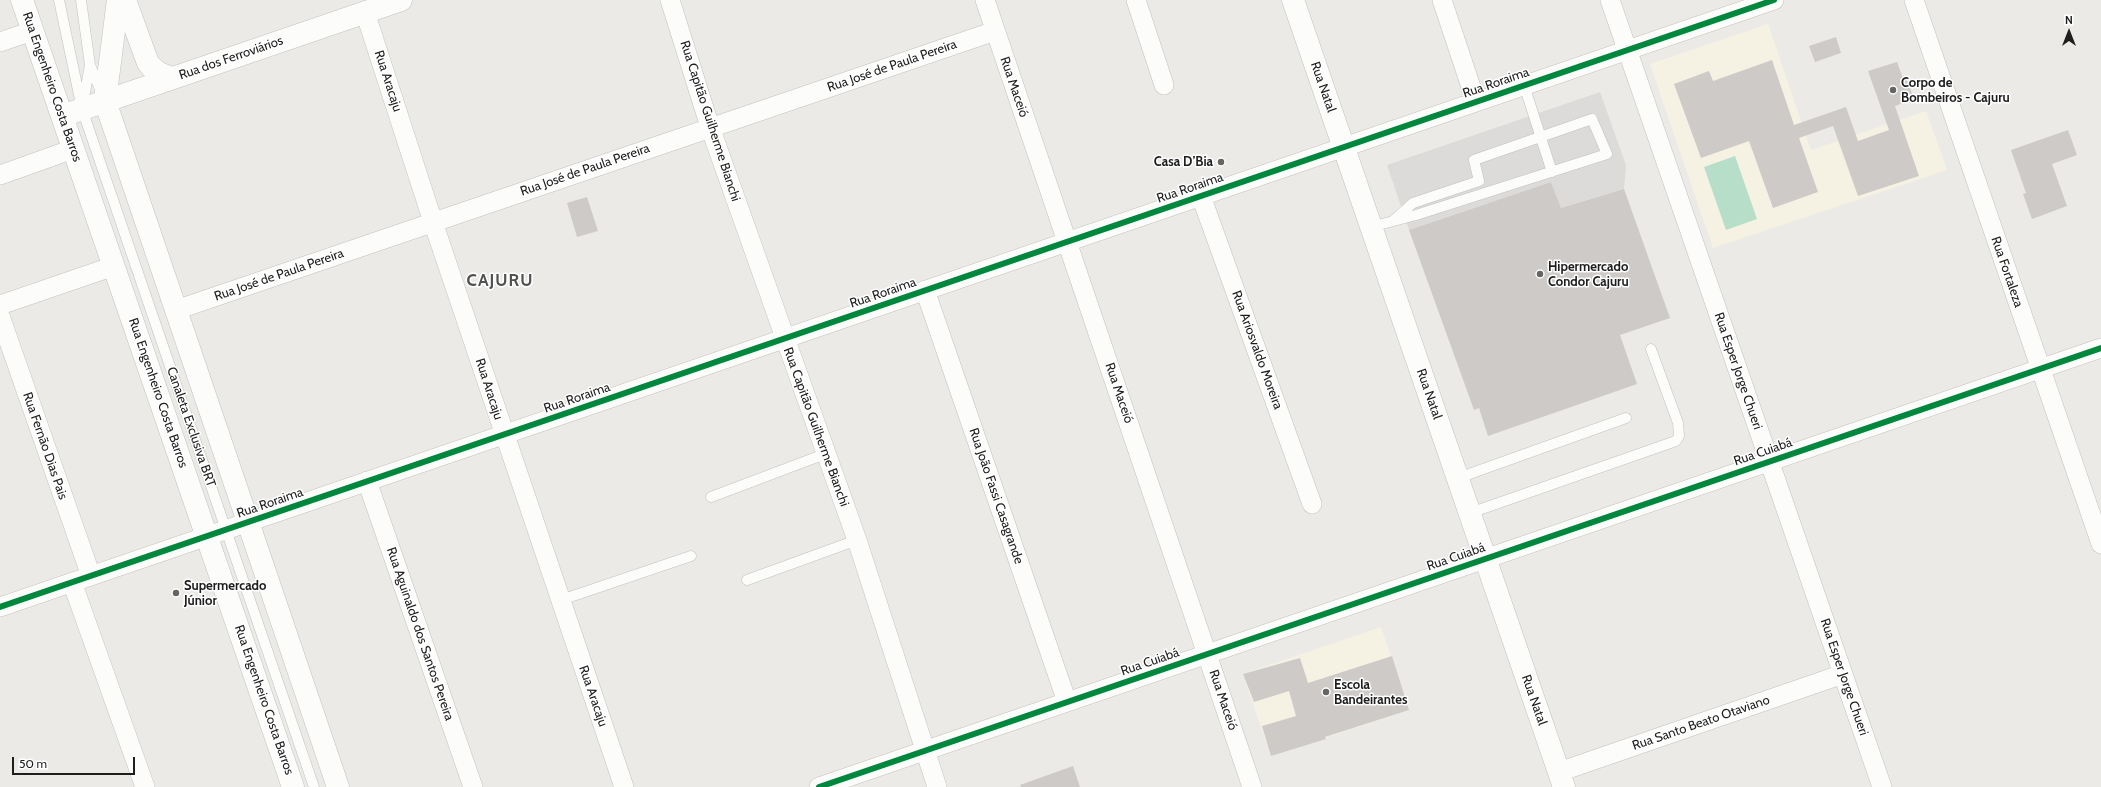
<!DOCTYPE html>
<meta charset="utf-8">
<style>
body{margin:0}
#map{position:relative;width:2101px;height:787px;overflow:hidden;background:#eceae7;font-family:Cabin,sans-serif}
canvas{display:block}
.north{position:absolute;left:2049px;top:12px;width:40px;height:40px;-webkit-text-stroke:3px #fff;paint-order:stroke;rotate:0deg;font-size:11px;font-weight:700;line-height:16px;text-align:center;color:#1e1e1e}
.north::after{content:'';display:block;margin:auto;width:14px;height:18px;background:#1e1e1e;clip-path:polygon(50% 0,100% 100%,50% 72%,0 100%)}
.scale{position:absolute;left:12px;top:757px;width:123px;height:18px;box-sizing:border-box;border:2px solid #1e1e1e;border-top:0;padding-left:5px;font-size:12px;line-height:14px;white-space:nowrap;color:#1e1e1e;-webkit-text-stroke:3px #fff;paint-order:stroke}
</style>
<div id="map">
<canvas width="2101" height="787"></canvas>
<div class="north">N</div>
<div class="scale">50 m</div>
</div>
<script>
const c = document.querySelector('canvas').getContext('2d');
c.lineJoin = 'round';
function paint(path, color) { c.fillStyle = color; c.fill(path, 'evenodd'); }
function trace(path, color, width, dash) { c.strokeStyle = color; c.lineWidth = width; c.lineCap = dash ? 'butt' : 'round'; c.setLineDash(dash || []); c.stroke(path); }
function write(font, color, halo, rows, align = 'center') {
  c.font = font + ' Cabin,sans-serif'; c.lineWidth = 3; c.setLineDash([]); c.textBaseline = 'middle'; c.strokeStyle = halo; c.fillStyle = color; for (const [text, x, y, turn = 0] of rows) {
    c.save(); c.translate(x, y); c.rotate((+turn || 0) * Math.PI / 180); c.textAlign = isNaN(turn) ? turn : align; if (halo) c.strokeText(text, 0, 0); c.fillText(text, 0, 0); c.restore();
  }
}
const education = new Path2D(`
 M 1768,24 L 1811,150 L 1926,111 L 1947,170 L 1713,248 L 1650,64 Z
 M 1381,627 L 1409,710 L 1271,756 L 1243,674 Z`);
const pitch = new Path2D(`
 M 1735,156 L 1757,219 L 1726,230 L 1704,167 Z`);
const parking = new Path2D(`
 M 1600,92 L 1626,165 L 1624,189 L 1561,208 L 1551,182 L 1409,230 L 1387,165 Z`);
const building = new Path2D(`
 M 1836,37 L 1841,53 L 1815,62 L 1809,46 Z
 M 1772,60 L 1794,125 L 1846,107 L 1858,141 L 1889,130 L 1868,71 L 1897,62 L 1904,81 L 1907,80 L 1914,99 L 1895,106 L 1919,176 L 1858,196 L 1833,126 L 1799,138 L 1818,192 L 1773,208 L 1749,141 L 1701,158 L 1674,84 L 1709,71 L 1713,81 Z
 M 2068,130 L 2077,155 L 2052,164 L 2067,206 L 2032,219 L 2023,194 L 2026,193 L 2011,150 Z
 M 1551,182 L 1561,208 L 1624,189 L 1670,318 L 1620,335 L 1637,384 L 1488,436 L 1479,408 L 1474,410 L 1409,230 Z
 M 587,197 L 598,231 L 577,237 L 567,203 Z
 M 1392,656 L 1409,710 L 1325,737 L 1326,739 L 1271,756 L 1262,726 L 1296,716 L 1289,691 L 1254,702 L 1243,674 L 1300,658 L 1308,683 Z
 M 1073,766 L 1080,787 L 1021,787 L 1020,785 Z`);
const service = new Path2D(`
 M 59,0 L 82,109 L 314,787
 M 81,0 L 90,65 L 102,94
 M 1524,85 L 1552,172
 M 83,103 L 90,65
 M 1371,227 L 1416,215 L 1607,154 L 1592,119 L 1474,160 L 1479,181 L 1413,203 L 1394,220
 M 1458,478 L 1626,418
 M 711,497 L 825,454
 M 1470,513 L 1676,441 L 1679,436 L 1678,423 L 1651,349
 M 747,580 L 857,540
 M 561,600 L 691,556`);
const minor = new Path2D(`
 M 670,0 L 710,127 L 857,540 L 937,787
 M 985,0 L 1252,787
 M 1136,0 L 1164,85
 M 1442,0 L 1476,102
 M 1610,0 L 1882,787
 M 1914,0 L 2101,544
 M 365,12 L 433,222 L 624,787
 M 0,42 L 32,31
 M 0,175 L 73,149
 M 1201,196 L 1312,504
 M 925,290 L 1067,702
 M 0,305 L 114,266
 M 176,310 L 995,31
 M 0,316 L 91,576
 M 367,481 L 473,787
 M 72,582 L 145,787
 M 0,607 L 1774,0
 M 1559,772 L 1843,674
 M 819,787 L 2101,348`);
const tertiary = new Path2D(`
 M 22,0 L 293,787
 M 118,0 L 105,101 L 338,787
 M 125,0 L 148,63 C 155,72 162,75 173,78
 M 1293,0 L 1564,787
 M 62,116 L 401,0`);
const cycleway = new Path2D(`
 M 0,607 L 1774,0
 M 819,787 L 2101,348`);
const markers = [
 [1893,90,4,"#666564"],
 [1221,162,4,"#666564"],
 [1540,274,4,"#666564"],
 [176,593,4,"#666564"],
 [1326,692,4,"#666564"]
];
const streetNames = [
 ["Rua dos Ferroviários",231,58,-19],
 ["Rua José de Paula Pereira",892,66,-19],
 ["Rua Aracaju",388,81,72],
 ["Rua Roraima",1496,83,-19],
 ["Rua Engenheiro Costa Barros",52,87,71],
 ["Rua Maceió",1014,87,71],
 ["Rua Natal",1323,87,71],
 ["Rua Capitão Guilherme Bianchi",710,121,72],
 ["Rua José de Paula Pereira",585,170,-19],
 ["Rua Roraima",1190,188,-19],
 ["Rua Fortaleza",2007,272,71],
 ["Rua José de Paula Pereira",279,275,-19],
 ["Rua Roraima",883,293,-19],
 ["Rua Ariosvaldo Moreira",1257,350,70],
 ["Rua Esper Jorge Chueri",1738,371,71],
 ["Rua Aracaju",489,389,72],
 ["Rua Engenheiro Costa Barros",158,393,71],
 ["Rua Maceió",1119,393,71],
 ["Rua Natal",1429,394,71],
 ["Rua Roraima",577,398,-19],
 ["Canaleta Exclusiva BRT",191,427,71],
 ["Rua Capitão Guilherme Bianchi",816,427,70],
 ["Rua Fernão Dias Pais",45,446,71],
 ["Rua Cuiabá",1763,452,-19],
 ["Rua João Fassi Casagrande",996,496,71],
 ["Rua Roraima",270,503,-19],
 ["Rua Cuiabá",1456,557,-19],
 ["Rua Aguinaldo dos Santos Pereira",420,634,71],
 ["Rua Cuiabá",1150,662,-19],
 ["Rua Esper Jorge Chueri",1844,677,71],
 ["Rua Aracaju",593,696,71],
 ["Rua Engenheiro Costa Barros",264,700,71],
 ["Rua Maceió",1223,700,71],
 ["Rua Natal",1534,700,71],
 ["Rua Santo Beato Otaviano",1701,723,-19]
];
const poiNames = [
 ["Corpo de",1901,83],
 ["Bombeiros - Cajuru",1901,98],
 ["Casa D’Bia",1213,162,"right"],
 ["Hipermercado",1548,267],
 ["Condor Cajuru",1548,282],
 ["Supermercado",184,586],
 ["Júnior",184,601],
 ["Escola",1334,685],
 ["Bandeirantes",1334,700]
];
const districtNames = [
 ["CAJURU",500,281]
];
paint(education, '#f5f2e4');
paint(pitch, '#b7dec9');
paint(parking, '#dcdbda');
paint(building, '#cdcac8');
trace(service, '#c2c1bf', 11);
trace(minor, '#c2c1bf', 20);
trace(tertiary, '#c2c1bf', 23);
trace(service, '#fcfcfb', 10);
trace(minor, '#fcfcfb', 19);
trace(tertiary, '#fcfcfb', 22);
trace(cycleway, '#00873e', 6);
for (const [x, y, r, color] of markers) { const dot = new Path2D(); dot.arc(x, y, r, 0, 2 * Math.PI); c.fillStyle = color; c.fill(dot); trace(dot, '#fff', 1.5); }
write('13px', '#1e1e1e', '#fff', streetNames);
write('bold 13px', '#1e1e1e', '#fff', poiNames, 'left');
c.letterSpacing = '1px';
write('bold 17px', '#515151', '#fff', districtNames);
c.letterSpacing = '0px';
</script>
